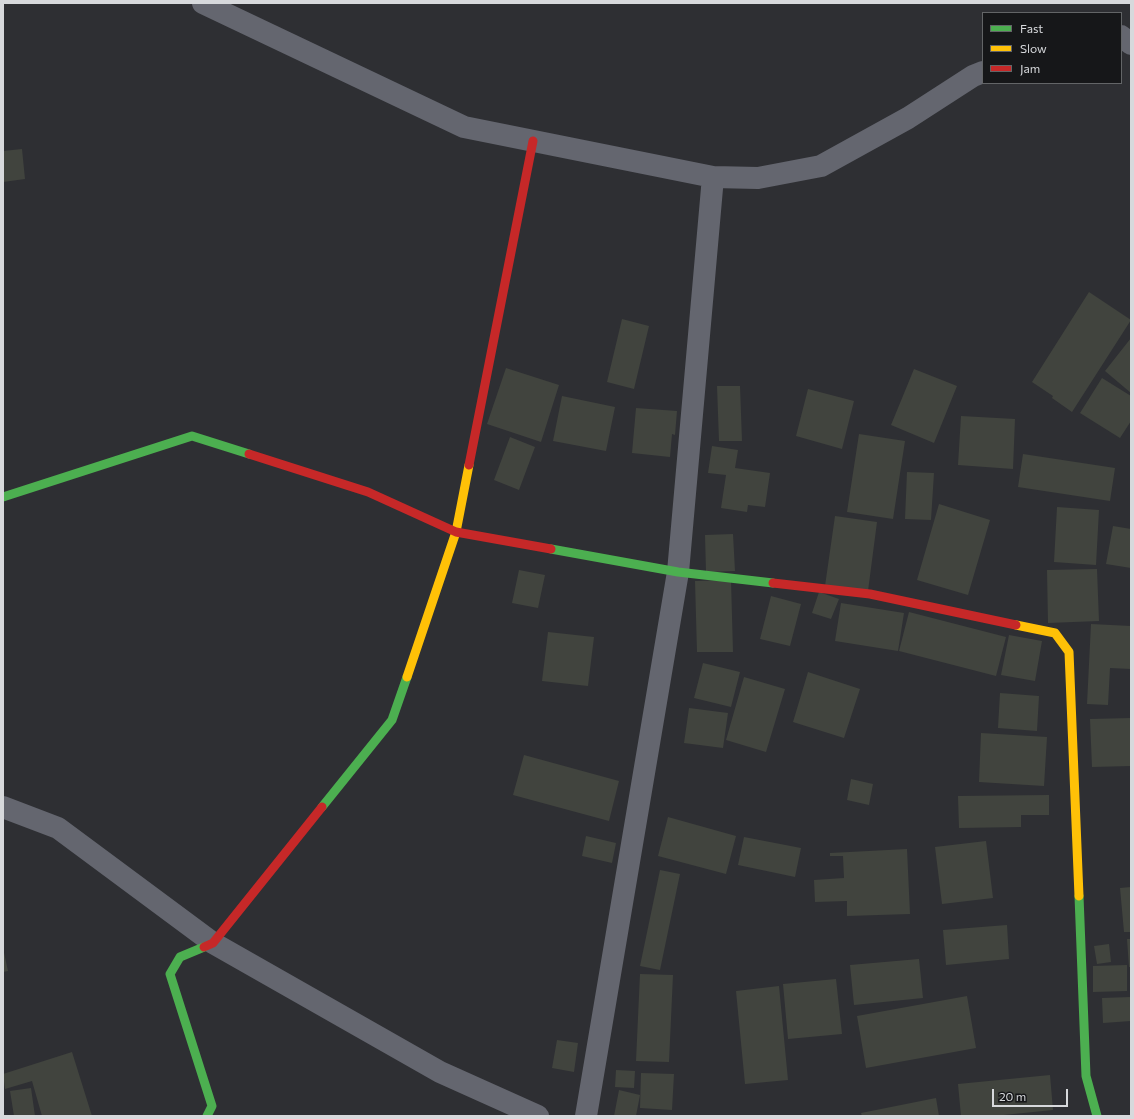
<!DOCTYPE html>
<style>
body{margin:0}
#map{position:relative;width:1134px;height:1119px;overflow:hidden;background:#2e2f33;font-family:Commissioner,sans-serif}
canvas{display:block}
.frame{position:absolute;inset:0;border:4px solid #d7d9dc;pointer-events:none}
.legend{position:absolute;left:982px;top:12px;width:140px;height:72px;box-sizing:border-box;background:#161719;border:1px solid #636567;margin:0;padding:5px 7px;list-style:none;font-size:12px;color:#d7d9dc}
.legend li{display:flex;align-items:center;gap:8px;height:20px}
.legend b{width:20px;border:1px solid #636567}
.scale{position:absolute;left:992px;top:1089px;width:76px;height:18px;box-sizing:border-box;border:2px solid #d7d9dc;border-top:0;padding-left:5px;font-size:12px;line-height:14px;white-space:nowrap;color:#d7d9dc;-webkit-text-stroke:3px #161719;paint-order:stroke}
</style>
<div id="map">
<canvas width="1134" height="1119"></canvas>
<div class="frame"></div>
<ul class="legend">
<li><b style="height:5px;background:#4caf50"></b>Fast</li>
<li><b style="height:5px;background:#ffc107"></b>Slow</li>
<li><b style="height:5px;background:#c62828"></b>Jam</li>
</ul>
<div class="scale">20 m</div>
</div>
<script>
const c = document.querySelector('canvas').getContext('2d');
c.lineJoin = 'round';
function paint(path, color) { c.fillStyle = color; c.fill(path, 'evenodd'); }
function trace(path, color, width, dash) { c.strokeStyle = color; c.lineWidth = width; c.lineCap = dash ? 'butt' : 'round'; c.setLineDash(dash || []); c.stroke(path); }
const building = new Path2D(`
 M 22,149 L 25,179 L 3,182 L 3,151 Z
 M 1089,292 L 1131,320 L 1072,412 L 1052,398 L 1053,396 L 1032,382 Z
 M 622,319 L 649,326 L 634,389 L 607,382 Z
 M 1131,338 L 1131,393 L 1105,371 Z
 M 506,368 L 559,385 L 541,442 L 487,424 Z
 M 914,369 L 957,386 L 934,443 L 891,425 Z
 M 1102,378 L 1131,396 L 1131,421 L 1120,438 L 1080,413 Z
 M 717,386 L 740,386 L 742,441 L 719,441 Z
 M 808,389 L 854,401 L 842,449 L 796,436 Z
 M 562,396 L 615,407 L 606,451 L 553,441 Z
 M 636,408 L 677,411 L 675,435 L 672,434 L 670,457 L 632,453 Z
 M 961,416 L 1015,419 L 1013,469 L 958,465 Z
 M 859,434 L 905,441 L 893,519 L 847,512 Z
 M 510,437 L 535,447 L 519,490 L 494,480 Z
 M 712,446 L 738,450 L 735,468 L 770,473 L 765,507 L 748,505 L 747,512 L 721,508 L 726,475 L 708,473 Z
 M 1023,454 L 1115,468 L 1110,501 L 1018,487 Z
 M 907,472 L 934,473 L 931,520 L 905,519 Z
 M 939,504 L 990,520 L 968,595 L 917,580 Z
 M 1057,507 L 1099,510 L 1096,565 L 1054,562 Z
 M 835,516 L 877,522 L 868,591 L 825,586 Z
 M 1113,526 L 1131,529 L 1131,568 L 1106,564 Z
 M 733,534 L 735,571 L 706,572 L 705,535 Z
 M 1097,569 L 1099,621 L 1048,623 L 1047,570 Z
 M 519,570 L 545,575 L 538,608 L 512,603 Z
 M 731,580 L 733,652 L 697,652 L 695,581 Z
 M 819,592 L 839,599 L 831,619 L 812,613 Z
 M 771,596 L 801,604 L 790,646 L 760,639 Z
 M 841,603 L 904,613 L 898,651 L 835,641 Z
 M 909,612 L 1006,637 L 996,676 L 899,651 Z
 M 1091,624 L 1131,626 L 1131,669 L 1110,668 L 1108,705 L 1087,704 Z
 M 548,632 L 594,637 L 588,686 L 542,681 Z
 M 1009,635 L 1042,641 L 1035,681 L 1001,675 Z
 M 703,663 L 740,672 L 731,707 L 694,698 Z
 M 808,672 L 860,689 L 844,738 L 793,722 Z
 M 744,677 L 785,689 L 766,752 L 726,740 Z
 M 1000,693 L 1039,696 L 1037,731 L 998,728 Z
 M 689,708 L 728,713 L 723,748 L 684,743 Z
 M 1131,718 L 1131,766 L 1092,767 L 1090,719 Z
 M 981,733 L 1047,737 L 1044,786 L 979,782 Z
 M 524,755 L 619,781 L 609,821 L 513,795 Z
 M 851,779 L 873,784 L 869,805 L 847,800 Z
 M 1049,795 L 1049,815 L 1021,815 L 1021,827 L 959,828 L 958,796 Z
 M 668,817 L 736,836 L 726,874 L 658,856 Z
 M 586,836 L 616,843 L 612,863 L 582,856 Z
 M 744,837 L 801,848 L 795,877 L 738,865 Z
 M 986,841 L 993,898 L 942,904 L 935,847 Z
 M 907,849 L 910,914 L 847,916 L 847,901 L 815,902 L 814,880 L 844,878 L 843,856 L 830,856 L 830,853 Z
 M 660,870 L 680,874 L 660,970 L 640,966 Z
 M 1131,887 L 1131,932 L 1124,932 L 1120,888 Z
 M 1007,925 L 1009,959 L 946,965 L 943,930 Z
 M 1127,939 L 1131,939 L 1131,967 L 1129,967 Z
 M 1109,944 L 1111,962 L 1097,964 L 1094,946 Z
 M 3,948 L 8,971 L 3,972 Z
 M 919,959 L 923,998 L 854,1005 L 850,965 Z
 M 1127,965 L 1127,991 L 1093,992 L 1093,966 Z
 M 640,974 L 673,975 L 669,1062 L 636,1061 Z
 M 836,979 L 842,1034 L 788,1039 L 783,984 Z
 M 779,986 L 788,1080 L 745,1084 L 736,991 Z
 M 967,996 L 976,1048 L 866,1068 L 857,1016 Z
 M 1131,997 L 1131,1021 L 1103,1023 L 1102,998 Z
 M 557,1040 L 578,1043 L 574,1072 L 552,1068 Z
 M 72,1052 L 92,1116 L 42,1116 L 32,1081 L 5,1089 L 3,1074 Z
 M 616,1070 L 635,1071 L 634,1088 L 615,1087 Z
 M 641,1073 L 674,1074 L 672,1110 L 640,1108 Z
 M 1050,1075 L 1053,1110 L 994,1116 L 961,1116 L 958,1084 Z
 M 31,1088 L 35,1116 L 14,1116 L 10,1091 Z
 M 619,1090 L 640,1095 L 636,1116 L 614,1116 Z
 M 936,1098 L 939,1116 L 862,1116 L 861,1113 Z`);
const street = new Path2D(`
 M 203,3 L 464,127 L 713,177 L 758,178 L 821,166 L 908,118 L 973,76 L 983,72
 M 1121,36 L 1131,44
 M 3,807 L 58,828 L 213,943 L 440,1072 L 538,1116
 M 586,1116 L 678,572 L 713,177`);
const fast = new Path2D(`
 M 3,497 L 192,436 L 249,454
 M 551,549 L 678,572 L 773,583
 M 322,807 L 392,720 L 407,677
 M 1079,896 L 1086,1076 L 1097,1116
 M 204,947 L 180,957 L 170,974 L 212,1106 L 207,1116`);
const slow = new Path2D(`
 M 1016,625 L 1055,633 L 1069,652 L 1079,896
 M 407,677 L 456,532 L 469,465`);
const jam = new Path2D(`
 M 249,454 L 368,492 L 456,532 L 551,549
 M 469,465 L 533,141
 M 773,583 L 870,594 L 1016,625
 M 204,947 L 213,943 L 322,807`);
paint(building, '#41443e');
trace(street, '#64666f', 22);
trace(fast, '#4caf50', 9);
trace(slow, '#ffc107', 9);
trace(jam, '#c62828', 9);
</script>
